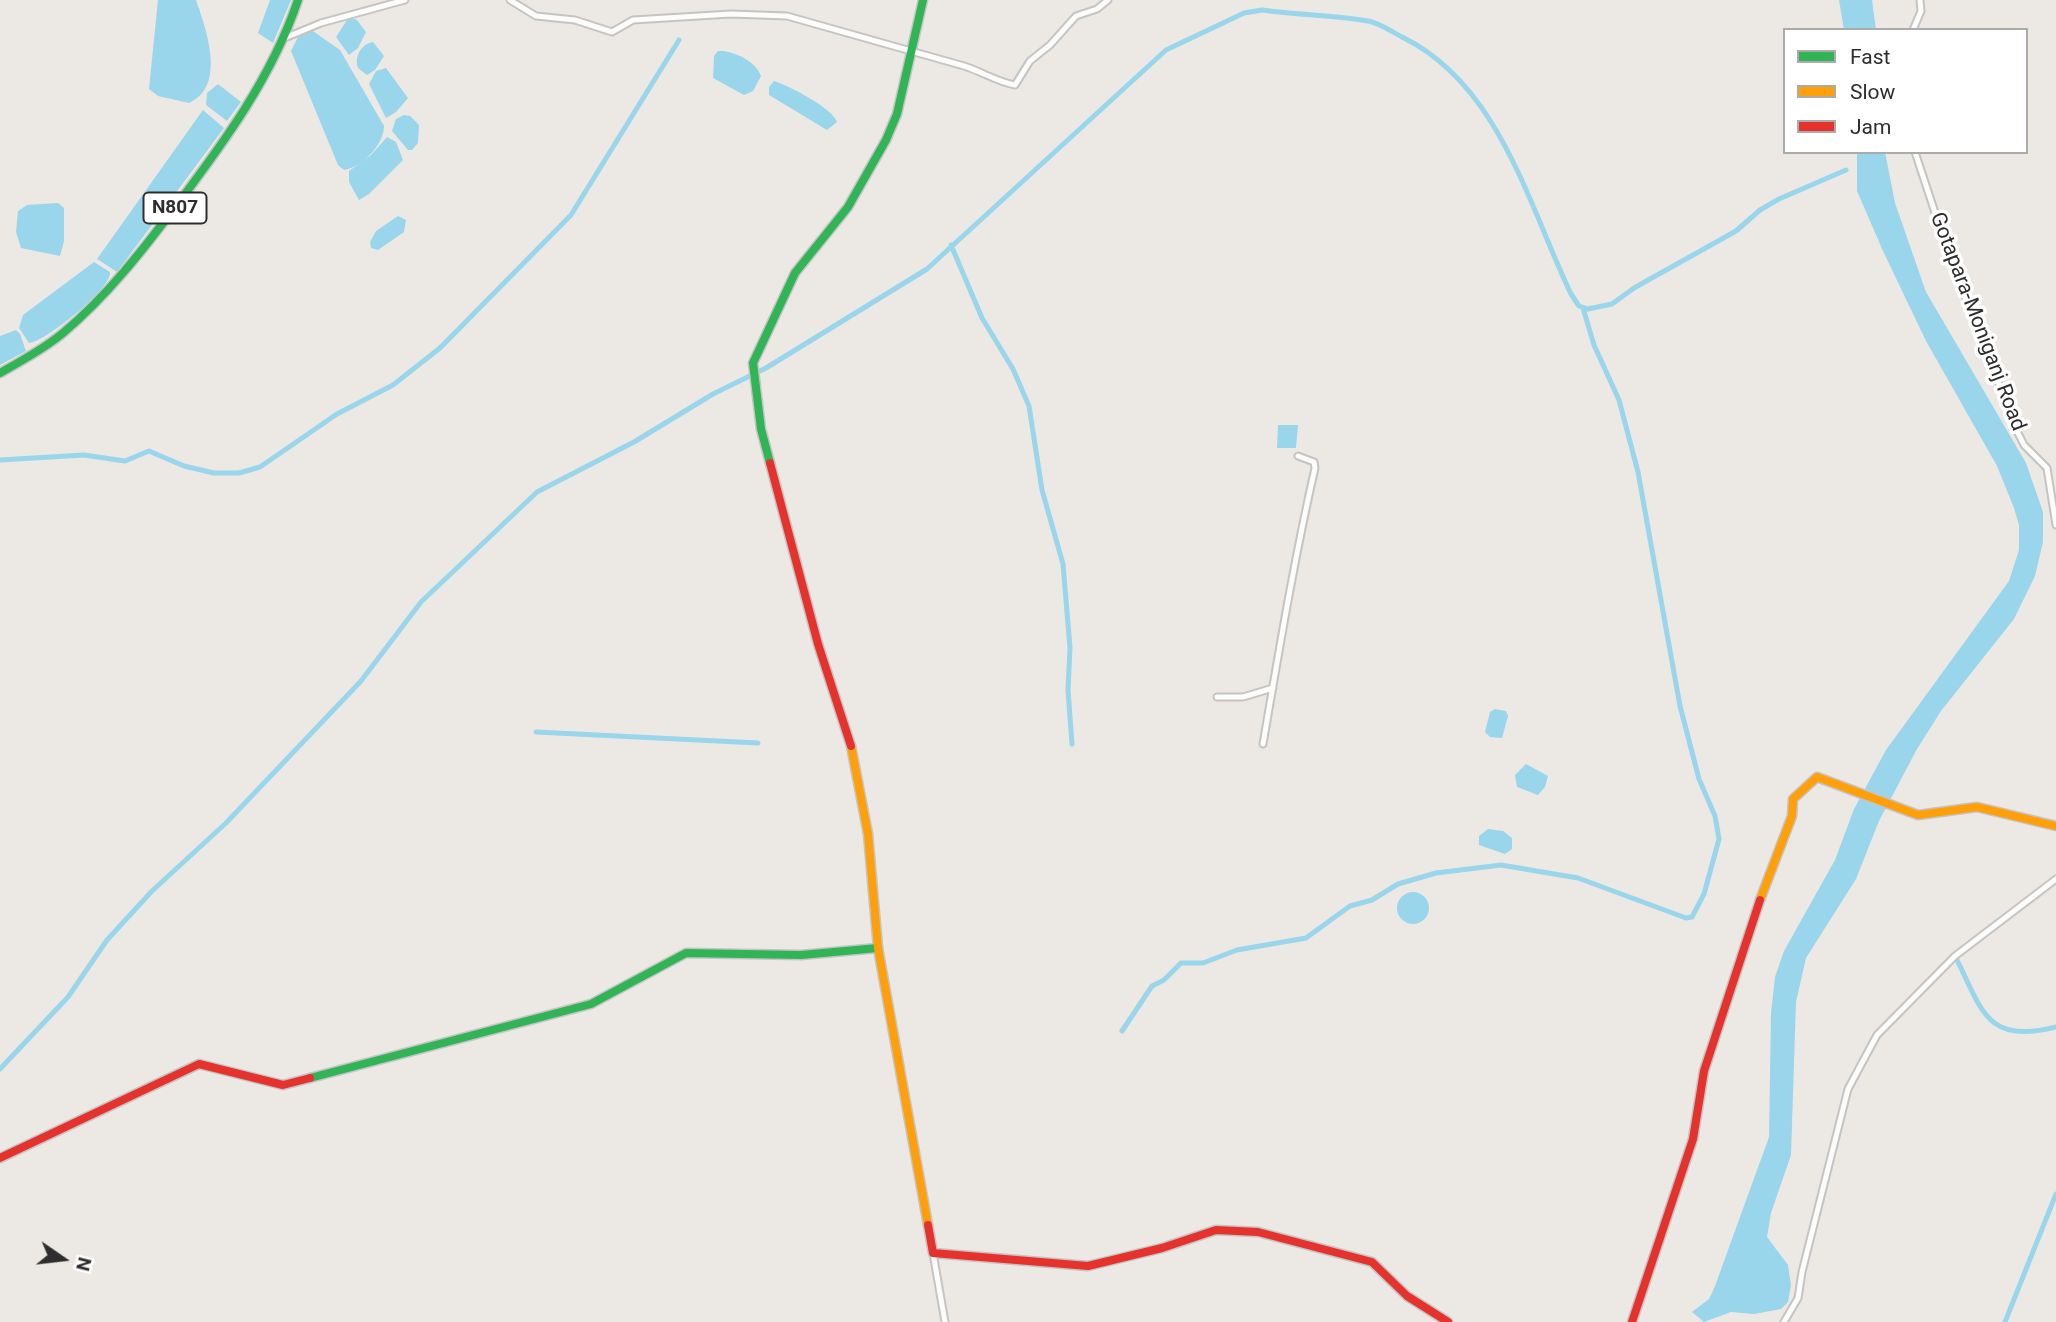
<!DOCTYPE html>
<style>
body{margin:0}
#map{position:relative;width:2056px;height:1322px;overflow:hidden;background:#ece8e4;font-family:Roboto,sans-serif}
canvas{display:block}
.legend{position:absolute;left:1783px;top:28px;width:245px;height:126px;box-sizing:border-box;background:#fff;border:2px solid #ababab;margin:0;padding:9px 12px;list-style:none;font-size:21px;color:#2e2e2e}
.legend li{display:flex;align-items:center;gap:14px;height:35px}
.legend b{width:35px;border:2px solid #ababab}
.north{position:absolute;left:28px;top:1224px;width:70px;height:70px;-webkit-text-stroke:5px #fff;paint-order:stroke;rotate:104deg;font-size:19px;font-weight:700;line-height:28px;text-align:center;color:#2e2e2e}
.north::after{content:'';display:block;margin:auto;width:24px;height:32px;background:#2e2e2e;clip-path:polygon(50% 0,100% 100%,50% 72%,0 100%)}
</style>
<div id="map">
<canvas width="2056" height="1322"></canvas>
<ul class="legend">
<li><b style="height:9px;background:#30b455"></b>Fast</li>
<li><b style="height:9px;background:#ff9f0a"></b>Slow</li>
<li><b style="height:9px;background:#e5322d"></b>Jam</li>
</ul>
<div class="north">N</div>
</div>
<script>
const c = document.querySelector('canvas').getContext('2d');
c.lineJoin = 'round';
function paint(path, color) { c.fillStyle = color; c.fill(path, 'evenodd'); }
function trace(path, color, width, dash) { c.strokeStyle = color; c.lineWidth = width; c.lineCap = dash ? 'butt' : 'round'; c.setLineDash(dash || []); c.stroke(path); }
function write(font, color, halo, rows, align = 'center') {
  c.font = font + ' Roboto,sans-serif'; c.lineWidth = 7; c.setLineDash([]); c.textBaseline = 'middle'; c.strokeStyle = halo; c.fillStyle = color; for (const [text, x, y, turn = 0] of rows) {
    c.save(); c.translate(x, y); c.rotate((+turn || 0) * Math.PI / 180); c.textAlign = isNaN(turn) ? turn : align; if (halo) c.strokeText(text, 0, 0); c.fillText(text, 0, 0); c.restore();
  }
}
const water = new Path2D(`
 M 158,0 L 196,0 C 206,29 227,86 189,103 L 158,96 L 149,89 Z
 M 270,0 L 291,0 L 273,43 L 258,33 Z
 M 1839,0 L 1872,0 L 1876,30 L 1844,30 Z
 M 349,17 L 357,20 L 366,32 L 358,48 L 349,55 L 336,37 Z
 M 310,29 L 340,50 L 384,126 C 384,145 362,167 344,170 L 338,165 L 291,51 L 298,37 Z
 M 373,42 L 384,56 L 375,70 L 367,75 L 358,68 C 354,57 361,44 373,42 Z
 M 718,51 C 733,50 756,61 761,76 L 753,91 L 744,95 L 713,78 L 714,56 Z
 M 386,68 L 408,98 L 396,112 L 386,118 L 369,84 L 376,71 Z
 M 774,81 C 788,85 834,109 837,122 L 827,130 L 769,95 L 769,87 Z
 M 218,84 L 241,102 L 227,121 L 206,105 L 207,93 Z
 M 203,110 L 224,128 L 117,272 L 97,259 Z
 M 404,115 L 410,116 L 419,125 L 418,143 L 412,150 L 408,150 L 392,131 L 396,119 Z
 M 387,137 L 396,142 L 403,160 L 369,194 L 359,200 L 349,182 L 349,171 L 371,155 Z
 M 1857,152 L 1885,152 L 1895,203 L 1926,292 L 2026,463 L 2043,512 L 2043,542 L 2035,576 L 2014,619 L 1941,711 L 1917,749 L 1879,821 L 1856,879 L 1806,958 L 1796,1002 L 1791,1155 L 1771,1213 L 1767,1237 L 1788,1265 L 1791,1285 L 1788,1302 L 1781,1309 L 1754,1314 L 1731,1312 L 1704,1322 L 1692,1312 L 1709,1299 L 1715,1286 L 1769,1137 L 1771,1013 L 1775,977 L 1784,951 L 1835,860 L 1854,809 L 1886,750 L 2009,581 L 2019,550 L 2019,525 L 2014,508 L 1997,466 L 1926,341 L 1883,251 L 1857,191 Z
 M 58,203 L 64,208 L 64,241 L 60,256 L 21,248 L 16,232 L 18,211 L 27,205 Z
 M 398,216 L 406,220 L 404,232 L 378,250 L 371,248 L 370,242 L 376,231 Z
 M 94,262 L 110,272 C 113,287 44,343 29,343 L 19,328 L 23,315 Z
 M 16,330 L 20,334 L 26,351 L 0,365 L 0,336 Z
 M 1278,425 L 1298,425 L 1296,448 L 1277,448 Z
 M 1495,709 L 1506,711 L 1508,716 L 1502,738 L 1490,737 L 1485,732 L 1490,712 Z
 M 1526,764 L 1548,776 L 1545,787 L 1538,795 L 1517,787 L 1515,775 Z
 M 1488,829 L 1503,831 L 1512,838 L 1512,849 L 1505,854 L 1479,845 L 1479,836 Z
 M1397 908a16 16 0 1 1 32 0a16 16 0 1 1-32 0Z`);
const canal = new Path2D(`
 M 951,245 L 982,318 L 1013,369 L 1029,406 L 1042,490 L 1063,564 L 1070,648 L 1068,690 L 1072,744
 M 0,460 L 84,455 L 125,461 L 149,451 L 184,466 L 214,473 L 239,473 L 260,467 L 337,414 L 393,385 L 440,348 L 571,215 L 679,40
 M 536,732 L 758,743
 M 1957,960 C 1982,1010 1987,1045 2056,1027
 M 1122,1031 L 1152,986 L 1164,980 L 1181,963 L 1203,963 L 1237,950 L 1306,938 L 1350,906 L 1372,900 L 1398,884 L 1436,873 L 1501,865 L 1578,878 L 1686,918 L 1692,917 L 1704,894 L 1719,839 L 1715,816 L 1699,779 L 1680,706 L 1638,472 L 1619,400 L 1594,345 L 1583,308
 M 0,1069 L 68,997 L 107,940 L 152,891 L 226,823 L 361,681 L 421,602 L 537,492 L 634,442 L 713,394 L 766,368 L 927,269 L 1166,50 L 1244,13 L 1262,10 C 1297,15 1333,15 1368,21 C 1380,23 1392,32 1402,37 C 1499,84 1528,204 1571,294 L 1579,306 L 1588,309 L 1612,304 L 1634,288 L 1736,231 L 1760,210 L 1779,199 L 1846,170
 M 2005,1322 L 2056,1194`);
const street = new Path2D(`
 M 510,0 L 536,16 L 575,20 L 612,32 L 633,20 L 731,14 L 787,16 L 964,66 C 983,72 997,82 1015,85 L 1030,61 L 1050,45 L 1076,16 L 1097,9 L 1108,0
 M 1913,30 L 1921,11 L 1920,0
 M 287,37 L 321,23 L 405,0
 M 1915,152 L 1949,255 L 2017,431 L 2024,445 L 2047,468 L 2056,525
 M 1217,697 L 1243,697 L 1273,688
 M 1263,744 C 1279,651 1294,560 1315,468 L 1314,462 L 1298,456
 M 933,1253 L 945,1322
 M 1784,1322 L 1798,1298 L 1802,1272 L 1848,1089 L 1877,1035 L 1955,956 L 2056,879`);
const fast = new Path2D(`
 M 0,373 C 21,361 44,349 63,333 C 107,296 142,251 176,206 C 225,141 272,77 298,0
 M 770,463 L 761,429 L 753,363 L 795,273 L 848,207 L 886,140 L 897,114 L 923,0
 M 310,1078 L 591,1004 L 686,953 L 801,955 L 878,948`);
const slow = new Path2D(`
 M 851,746 L 868,834 L 878,948 L 928,1225
 M 1760,900 L 1792,816 L 1793,799 L 1817,777 L 1918,815 L 1977,807 L 2056,826`);
const jam = new Path2D(`
 M 770,463 L 818,644 L 851,746
 M 0,1158 L 199,1064 L 283,1085 L 310,1078
 M 928,1225 L 933,1253 L 1088,1266 L 1162,1248 L 1216,1230 L 1258,1232 L 1372,1262 L 1407,1296 L 1448,1322
 M 1632,1322 L 1693,1139 L 1704,1071 L 1760,900`);
const shields = [
 [175,208,63]
];
const shieldNames = [
 ["N807",175,208]
];
const streetNames = [
 ["Gotapara-Moniganj Road",1977,322,69]
];
paint(water, '#99d6ec');
trace(canal, '#99d6ec', 5);
trace(street, '#c5c4c5', 9);
trace(fast, '#c5c4c5', 11);
trace(slow, '#c5c4c5', 11);
trace(jam, '#c5c4c5', 11);
trace(street, '#fcfcfb', 5);
trace(fast, '#30b455', 8);
trace(slow, '#ff9f0a', 8);
trace(jam, '#e5322d', 8);
for (const [x, y, w] of shields) { const box = new Path2D(); box.roundRect(x - w / 2, y - 15.5, w, 31, 5); c.fillStyle = '#fff'; c.fill(box); trace(box, '#2e2e2e', 2); }
write('bold 19px', '#2e2e2e', null, shieldNames);
write('21px', '#2e2e2e', '#fff', streetNames);
</script>
